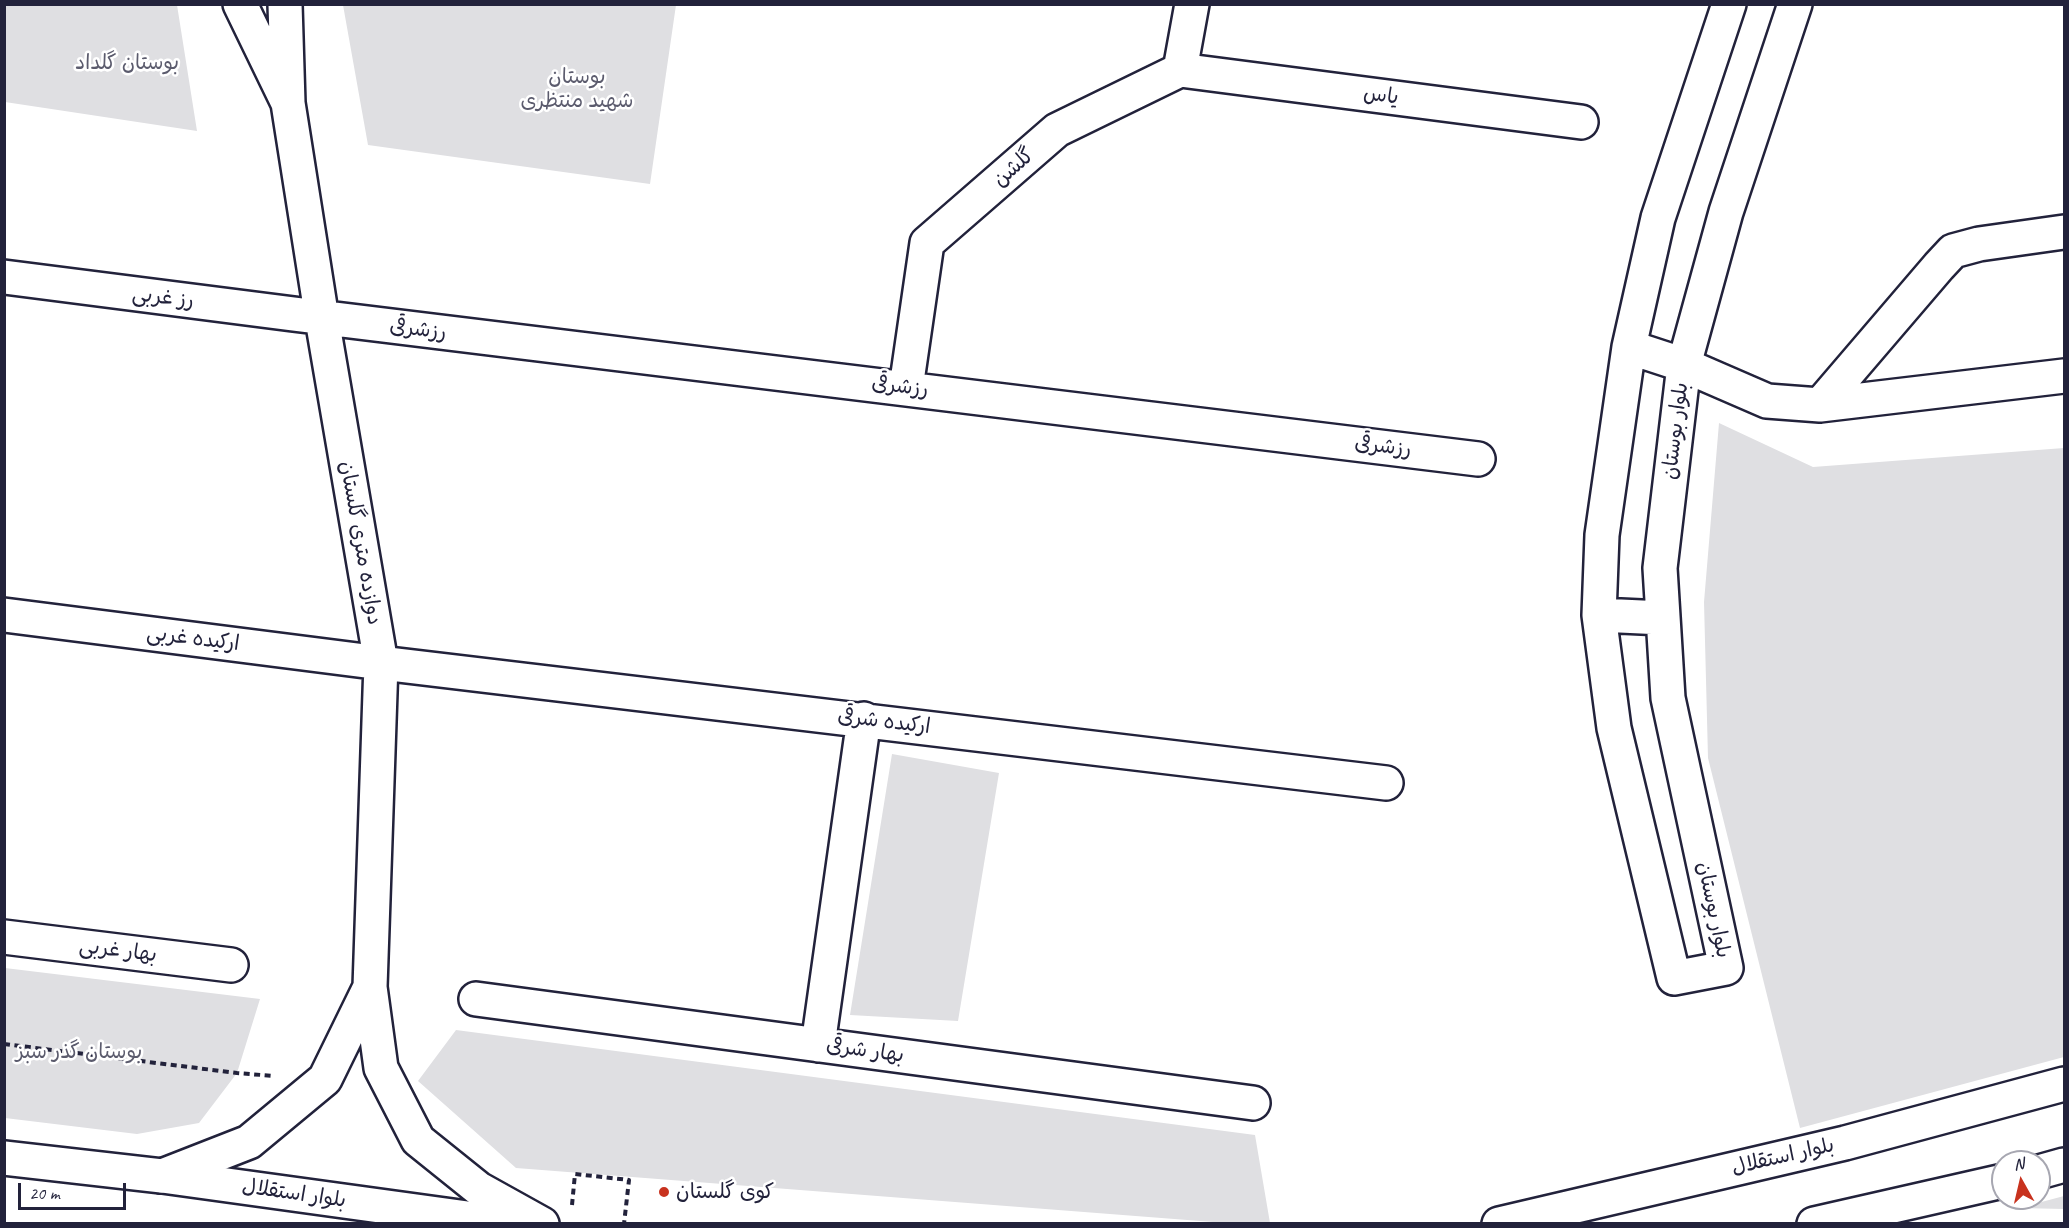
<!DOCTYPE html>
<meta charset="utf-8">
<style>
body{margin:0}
#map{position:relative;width:2069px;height:1228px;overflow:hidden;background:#fff;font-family:Caveat,sans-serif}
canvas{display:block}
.frame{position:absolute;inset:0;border:6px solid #22223b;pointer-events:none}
.north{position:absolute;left:1991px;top:1150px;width:60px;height:60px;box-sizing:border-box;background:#fff;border:2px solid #a7a7b1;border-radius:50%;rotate:352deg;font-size:16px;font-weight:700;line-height:24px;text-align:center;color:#22223b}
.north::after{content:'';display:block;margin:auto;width:21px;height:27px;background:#c8321e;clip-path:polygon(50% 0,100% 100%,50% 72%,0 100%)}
.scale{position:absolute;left:18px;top:1183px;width:108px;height:27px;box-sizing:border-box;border:3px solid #22223b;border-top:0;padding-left:8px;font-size:18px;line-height:21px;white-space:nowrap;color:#22223b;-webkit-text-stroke:4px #fff;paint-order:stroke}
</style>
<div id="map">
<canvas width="2069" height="1228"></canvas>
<div class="frame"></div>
<div class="north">N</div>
<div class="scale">20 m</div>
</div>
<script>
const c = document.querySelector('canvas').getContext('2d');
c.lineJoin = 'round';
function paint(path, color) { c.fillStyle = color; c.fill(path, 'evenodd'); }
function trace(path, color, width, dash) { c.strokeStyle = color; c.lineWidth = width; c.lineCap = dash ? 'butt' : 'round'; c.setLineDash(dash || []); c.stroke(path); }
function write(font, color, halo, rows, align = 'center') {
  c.font = font + ' Caveat,"Playpen Sans Arabic",sans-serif'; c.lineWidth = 5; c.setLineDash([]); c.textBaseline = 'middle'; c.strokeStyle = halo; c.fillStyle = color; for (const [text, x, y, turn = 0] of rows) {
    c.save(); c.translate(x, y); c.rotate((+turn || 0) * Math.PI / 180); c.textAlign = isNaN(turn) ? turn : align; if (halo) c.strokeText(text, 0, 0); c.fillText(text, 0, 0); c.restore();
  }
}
const green = new Path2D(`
 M 4,5 L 177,5 L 197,131 L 5,102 Z
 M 343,5 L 676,5 L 650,184 L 368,145 Z
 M 1719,423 L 1813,467 L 2064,448 L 2064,1057 L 1800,1128 L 1708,758 L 1704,602 Z
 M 892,754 L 999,773 L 958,1021 L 850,1015 Z
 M 5,968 L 260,999 L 237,1073 L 199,1123 L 137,1134 L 5,1118 Z
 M 456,1030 L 1255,1135 L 1270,1223 L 1226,1223 L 516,1168 L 418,1081 Z
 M 2064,1196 L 2064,1209 L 2019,1208 Z`);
const path = new Path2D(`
 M 4,1044 L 237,1073 L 274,1076
 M 572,1205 L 575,1174 L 629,1180 L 624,1224`);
const minor = new Path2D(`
 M 240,4 L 288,103 L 285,4
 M 1729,4 L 1658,218 L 1629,347 L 1602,535 L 1599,615 L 1614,728 L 1674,978 L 1726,968 L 1668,698 L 1660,568 L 1684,365 L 1726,212 L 1795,4
 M 1180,70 L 1581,122
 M 288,103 L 322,319 L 381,663 L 370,987 L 381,1068 L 418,1140 L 479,1189 L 542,1224
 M 4,277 C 495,341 987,398 1478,459
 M 1629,347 L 1684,365 L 1767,401 L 1820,405 L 2064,376
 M 906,388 L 927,243 L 1057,130 L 1180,70 L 1192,4
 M 1820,405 L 1939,266 L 1953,251 L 1979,244 L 2064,232
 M 4,615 L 381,663 L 1386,783
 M 1599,615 L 1663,618
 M 4,937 L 231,965
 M 476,999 L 1253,1103
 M 818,1045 L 864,719
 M 162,1176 L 249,1142 L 325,1079 L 370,987`);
const major = new Path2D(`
 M 4,1158 L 162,1176 L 511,1224
 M 2039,1172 L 2064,1165
 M 1499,1224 L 1845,1143 L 2064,1084
 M 1814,1224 L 2003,1181`);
const markers = [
 [664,1192,6,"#c8321e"]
];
const parkNames = [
 ["بوستان گلداد",127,63],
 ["بوستان",577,77],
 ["شهید منتظری",577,101],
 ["بوستان گذر سبز",79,1052]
];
const streetNames = [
 ["یاس",1381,96,7],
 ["گلشن",1014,168,-41],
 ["رز غربی",163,298,7],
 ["رزشرقی",418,330,7],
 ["رزشرقی",900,387,7],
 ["بلوار بوستان",1676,431,-83],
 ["رزشرقی",1383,447,7],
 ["دوازده متری گلستان",360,543,80],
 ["ارکیده غربی",193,639,7],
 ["ارکیده شرقی",884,722,7],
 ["بلوار بوستان",1713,910,78],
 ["بهار غربی",118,951,7],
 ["بهار شرقی",865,1051,8],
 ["بلوار استقلال",1783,1157,-13],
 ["بلوار استقلال",294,1194,8]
];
const poiNames = [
 ["کوی گلستان",676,1192]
];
paint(green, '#dfdfe2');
trace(minor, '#22223b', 38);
trace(major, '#22223b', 38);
trace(path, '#22223b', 4, [6, 4.5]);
trace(minor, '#fff', 33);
trace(major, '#fff', 33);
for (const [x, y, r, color] of markers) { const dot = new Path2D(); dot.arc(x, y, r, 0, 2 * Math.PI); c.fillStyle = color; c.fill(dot); trace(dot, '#fff', 2); }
write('21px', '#5b5b6d', '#fff', parkNames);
write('21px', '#22223b', '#fff', streetNames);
write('21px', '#22223b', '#fff', poiNames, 'left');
</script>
